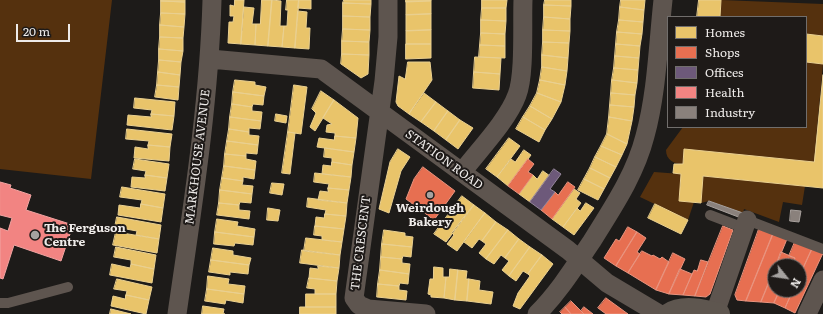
<!DOCTYPE html>
<style>
body{margin:0}
#map{position:relative;width:823px;height:314px;overflow:hidden;background:#1d1b19;font-family:Literata,serif}
canvas{display:block}
.legend{position:absolute;left:667px;top:16px;width:140px;height:112px;box-sizing:border-box;background:#1e1a18;border:1px solid #716e6c;margin:0;padding:5px 7px;list-style:none;font-size:12px;color:#eeebe9}
.legend li{display:flex;align-items:center;gap:8px;height:20px}
.legend b{width:20px;border:1px solid #716e6c}
.north{position:absolute;left:767px;top:258px;width:40px;height:40px;box-sizing:border-box;background:#1e1a18;border:1px solid #716e6c;border-radius:50%;rotate:120deg;font-size:11px;font-weight:700;line-height:16px;text-align:center;color:#eeebe9}
.north::after{content:'';display:block;margin:auto;width:14px;height:18px;background:#a5a2a0;clip-path:polygon(50% 0,100% 100%,50% 72%,0 100%)}
.scale{position:absolute;left:16px;top:24px;width:54px;height:18px;box-sizing:border-box;border:2px solid #eeebe9;border-top:0;padding-left:5px;font-size:12px;line-height:14px;white-space:nowrap;color:#eeebe9;-webkit-text-stroke:3px #1e1a18;paint-order:stroke}
</style>
<div id="map">
<canvas width="823" height="314"></canvas>
<ul class="legend">
<li><b style="height:11px;background:#e9c46a"></b>Homes</li>
<li><b style="height:11px;background:#e76f51"></b>Shops</li>
<li><b style="height:11px;background:#6d597a"></b>Offices</li>
<li><b style="height:11px;background:#f28482"></b>Health</li>
<li><b style="height:11px;background:#8a817c"></b>Industry</li>
</ul>
<div class="north">N</div>
<div class="scale">20 m</div>
</div>
<script>
const c = document.querySelector('canvas').getContext('2d');
c.lineJoin = 'round';
function paint(path, color) { c.fillStyle = color; c.fill(path, 'evenodd'); }
function trace(path, color, width, dash) { c.strokeStyle = color; c.lineWidth = width; c.lineCap = dash ? 'butt' : 'round'; c.setLineDash(dash || []); c.stroke(path); }
function write(font, color, halo, rows, align = 'center') {
  c.font = font + ' Literata,serif'; c.lineWidth = 4; c.setLineDash([]); c.textBaseline = 'middle'; c.strokeStyle = halo; c.fillStyle = color; for (const [text, x, y, turn = 0] of rows) {
    c.save(); c.translate(x, y); c.rotate((+turn || 0) * Math.PI / 180); c.textAlign = isNaN(turn) ? turn : align; if (halo) c.strokeText(text, 0, 0); c.fillText(text, 0, 0); c.restore();
  }
}
const green = new Path2D(`
 M 0,0 L 112,0 L 91,179 L 0,169 Z
 M 721,0 L 823,4 L 823,36 L 806,34 L 806,17 L 720,17 Z
 M 806,62 L 823,64 L 814,162 L 684,150 L 683,164 C 674,164 666,160 666,150 L 683,127 L 806,127 Z
 M 654,172 L 681,174 L 679,201 L 694,202 L 688,220 L 640,197 Z
 M 703,176 L 805,186 L 802,205 L 783,202 L 779,222 L 744,209 L 743,213 L 709,201 L 701,203 Z`);
const homes = new Path2D(`
 M 161,0 L 185,0 L 185,2 L 161,1 Z
 M 235,0 L 244,0 L 241,44 L 228,43 L 229,22 L 233,22 L 234,16 L 230,16 L 230,5 L 234,6 Z
 M 262,0 L 272,0 L 268,46 L 255,45 L 256,24 L 260,24 Z
 M 272,0 L 281,1 L 280,26 L 284,26 L 282,47 L 268,46 Z
 M 287,0 L 299,0 L 295,48 L 282,47 L 284,26 L 287,26 L 288,10 L 286,10 Z
 M 299,0 L 311,0 L 311,9 L 298,8 Z
 M 344,0 L 371,0 L 371,4 L 343,3 Z
 M 406,0 L 431,0 L 431,1 L 406,2 Z
 M 482,0 L 507,0 L 506,8 L 482,8 Z
 M 545,0 L 571,0 L 571,6 L 544,5 Z
 M 621,0 L 645,0 L 644,10 L 620,7 Z
 M 699,0 L 721,0 L 720,17 L 697,17 Z
 M 161,1 L 185,2 L 185,14 L 161,13 Z
 M 431,1 L 431,14 L 406,15 L 406,2 Z
 M 343,3 L 371,4 L 370,17 L 343,16 Z
 M 544,5 L 571,6 L 570,19 L 544,17 Z
 M 244,7 L 254,8 L 252,24 L 256,24 L 255,45 L 241,44 Z
 M 620,7 L 644,10 L 643,22 L 619,20 Z
 M 482,8 L 506,8 L 506,21 L 481,20 Z
 M 298,11 L 307,12 L 306,28 L 310,28 L 309,49 L 295,48 Z
 M 161,13 L 185,14 L 184,27 L 160,25 Z
 M 431,14 L 431,30 L 406,31 L 406,15 Z
 M 343,16 L 370,17 L 370,30 L 343,29 Z
 M 544,17 L 570,19 L 570,31 L 543,30 Z
 M 481,20 L 506,21 L 505,34 L 481,33 Z
 M 619,20 L 643,22 L 642,34 L 617,32 Z
 M 160,25 L 184,27 L 183,38 L 160,37 Z
 M 343,29 L 370,30 L 369,42 L 342,41 Z
 M 431,30 L 431,44 L 406,44 L 406,31 Z
 M 543,30 L 570,31 L 569,43 L 543,42 Z
 M 617,32 L 642,34 L 640,46 L 616,44 Z
 M 481,33 L 505,34 L 505,46 L 480,45 Z
 M 806,34 L 823,36 L 823,64 L 806,62 Z
 M 160,37 L 183,38 L 183,51 L 159,49 Z
 M 342,41 L 369,42 L 369,55 L 342,54 Z
 M 543,42 L 569,43 L 568,58 L 542,55 Z
 M 406,44 L 431,44 L 431,58 L 406,59 Z
 M 616,44 L 640,46 L 639,58 L 615,56 Z
 M 480,45 L 505,46 L 505,58 L 479,57 Z
 M 159,49 L 183,51 L 181,62 L 159,60 Z
 M 342,54 L 369,55 L 368,74 L 361,78 L 341,64 Z
 M 542,55 L 568,58 L 567,71 L 542,67 Z
 M 615,56 L 639,58 L 638,70 L 614,68 Z
 M 475,57 L 501,58 L 500,74 L 474,72 Z
 M 159,60 L 181,62 L 180,75 L 158,72 Z
 M 408,62 L 430,62 L 432,80 L 409,114 L 398,106 L 396,102 L 399,76 L 405,79 Z
 M 542,67 L 567,71 L 565,85 L 540,80 Z
 M 614,68 L 638,70 L 637,83 L 612,80 Z
 M 158,72 L 180,75 L 179,87 L 157,85 Z
 M 474,72 L 500,74 L 499,90 L 473,88 Z
 M 823,75 L 823,188 L 703,176 L 701,203 L 679,201 L 681,174 L 673,173 L 674,164 L 683,164 L 684,149 L 814,162 Z
 M 235,80 L 255,82 L 255,85 L 266,87 L 264,96 L 233,92 Z
 M 540,80 L 565,85 L 561,102 L 537,93 Z
 M 612,80 L 637,83 L 635,95 L 611,93 Z
 M 157,85 L 179,87 L 178,100 L 155,97 Z
 M 294,85 L 307,87 L 301,134 L 288,132 Z
 M 321,91 L 334,100 L 315,131 L 310,127 L 316,113 L 312,109 Z
 M 233,92 L 264,96 L 263,105 L 253,104 L 252,107 L 232,104 Z
 M 424,93 L 436,102 L 421,122 L 409,114 Z
 M 537,93 L 561,102 L 552,119 L 530,106 Z
 M 611,93 L 635,95 L 634,107 L 610,105 Z
 M 135,98 L 175,102 L 174,116 L 151,114 L 152,110 L 134,108 Z
 M 334,100 L 358,118 L 356,138 L 335,136 L 335,133 L 326,132 L 327,125 L 332,124 L 323,118 Z
 M 436,102 L 448,111 L 434,131 L 421,122 Z
 M 232,104 L 252,107 L 252,111 L 262,112 L 261,121 L 230,117 Z
 M 610,105 L 634,107 L 632,121 L 609,117 Z
 M 530,106 L 552,119 L 545,130 L 523,117 Z
 M 448,111 L 460,120 L 446,140 L 434,131 Z
 M 151,114 L 174,116 L 172,130 L 127,125 L 128,115 L 151,117 Z
 M 276,114 L 287,116 L 286,123 L 275,121 Z
 M 230,117 L 261,121 L 260,129 L 249,128 L 249,132 L 229,129 Z
 M 523,117 L 545,130 L 539,142 L 516,129 Z
 M 609,117 L 632,121 L 627,144 L 607,134 Z
 M 460,120 L 473,128 L 458,149 L 446,140 Z
 M 127,129 L 172,134 L 170,147 L 148,145 L 149,141 L 126,139 Z
 M 229,129 L 249,132 L 249,135 L 259,136 L 258,145 L 227,141 Z
 M 288,132 L 295,133 L 290,174 L 282,173 Z
 M 607,134 L 627,144 L 622,155 L 601,146 Z
 M 335,136 L 356,138 L 354,152 L 317,147 L 319,138 L 334,140 Z
 M 509,138 L 520,146 L 497,177 L 486,169 Z
 M 227,141 L 258,145 L 257,154 L 246,153 L 246,156 L 225,154 Z
 M 148,145 L 170,147 L 169,161 L 134,158 L 135,147 L 148,149 Z
 M 601,146 L 622,155 L 616,167 L 595,157 Z
 M 325,148 L 354,152 L 352,165 L 332,162 L 332,158 L 324,157 Z
 M 398,149 L 410,157 L 401,171 L 389,213 L 379,209 L 390,162 Z
 M 524,150 L 531,155 L 508,186 L 497,177 L 511,159 L 515,162 Z
 M 225,154 L 246,156 L 246,159 L 256,161 L 255,170 L 224,166 Z
 M 595,157 L 616,167 L 610,178 L 590,168 Z
 M 135,159 L 169,164 L 167,178 L 145,175 L 146,171 L 133,169 Z
 M 332,162 L 352,165 L 351,177 L 322,174 L 323,165 L 331,166 Z
 M 224,166 L 255,170 L 254,179 L 243,177 L 243,181 L 222,178 Z
 M 590,168 L 610,178 L 604,189 L 584,179 Z
 M 543,171 L 550,176 L 530,202 L 519,194 L 533,175 L 537,179 Z
 M 315,173 L 351,177 L 349,190 L 328,188 L 329,184 L 314,182 Z
 M 145,175 L 167,178 L 165,191 L 131,187 L 132,177 L 145,178 Z
 M 222,178 L 243,181 L 242,185 L 253,186 L 252,194 L 220,190 Z
 M 584,179 L 604,189 L 598,200 L 578,190 Z
 M 272,183 L 284,184 L 282,195 L 270,193 Z
 M 122,187 L 165,194 L 163,208 L 141,204 L 142,200 L 120,197 Z
 M 328,188 L 349,190 L 347,203 L 318,200 L 320,191 L 328,192 Z
 M 574,189 L 580,193 L 576,199 L 581,203 L 563,227 L 552,219 Z
 M 220,190 L 252,194 L 251,203 L 240,202 L 239,205 L 219,203 Z
 M 462,196 L 474,205 L 446,242 L 434,234 Z
 M 308,198 L 347,203 L 346,216 L 325,214 L 326,210 L 307,207 Z
 M 219,203 L 239,205 L 239,210 L 250,211 L 249,219 L 217,215 Z
 M 586,203 L 594,208 L 574,235 L 563,227 L 577,208 L 580,211 Z
 M 141,204 L 163,208 L 161,222 L 118,215 L 119,205 L 140,208 Z
 M 655,204 L 688,220 L 681,234 L 648,218 Z
 M 474,205 L 485,213 L 457,251 L 447,244 L 454,235 L 452,233 Z
 M 268,208 L 280,210 L 278,221 L 267,220 Z
 M 485,213 L 496,222 L 482,241 L 479,239 L 472,248 L 464,242 Z
 M 325,214 L 346,216 L 344,229 L 315,226 L 316,217 L 324,218 Z
 M 117,217 L 161,225 L 159,239 L 136,235 L 137,231 L 115,227 Z
 M 217,219 L 238,222 L 237,226 L 255,229 L 254,237 L 215,232 Z
 M 496,222 L 508,230 L 486,259 L 479,253 L 486,244 L 482,241 Z
 M 315,226 L 344,229 L 342,242 L 322,240 L 322,236 L 314,235 Z
 M 384,230 L 405,233 L 405,236 L 413,237 L 412,247 L 382,244 Z
 M 508,230 L 519,239 L 505,258 L 501,255 L 494,264 L 486,259 Z
 M 116,232 L 159,239 L 157,253 L 113,245 Z
 M 215,232 L 254,237 L 253,245 L 235,243 L 234,246 L 214,244 Z
 M 306,238 L 342,242 L 340,255 L 304,251 Z
 M 519,239 L 530,247 L 509,276 L 502,270 L 509,261 L 505,258 Z
 M 382,244 L 412,247 L 411,257 L 403,256 L 402,259 L 381,257 Z
 M 116,247 L 156,255 L 154,269 L 131,264 L 131,260 L 114,257 Z
 M 530,247 L 542,255 L 528,274 L 523,271 L 516,281 L 509,276 Z
 M 213,248 L 233,251 L 233,255 L 251,258 L 249,265 L 211,260 Z
 M 302,250 L 340,255 L 339,268 L 300,263 Z
 M 542,255 L 553,264 L 520,309 L 513,306 L 518,293 L 530,276 L 528,274 Z
 M 381,257 L 402,259 L 402,263 L 410,264 L 409,274 L 380,270 Z
 M 211,260 L 249,265 L 248,274 L 230,272 L 230,275 L 209,272 Z
 M 112,264 L 130,268 L 131,264 L 154,269 L 152,283 L 110,275 Z
 M 318,266 L 339,268 L 337,281 L 309,278 L 310,268 L 318,269 Z
 M 434,267 L 443,268 L 443,277 L 446,277 L 444,298 L 431,297 L 431,295 L 428,294 L 430,279 L 433,279 Z
 M 450,269 L 458,270 L 455,300 L 444,298 L 446,277 L 449,277 Z
 M 380,270 L 409,274 L 408,284 L 400,283 L 399,286 L 378,284 Z
 M 458,270 L 467,271 L 466,279 L 469,279 L 467,301 L 455,300 Z
 M 208,276 L 229,279 L 228,284 L 245,286 L 244,294 L 207,289 Z
 M 309,278 L 337,281 L 336,294 L 315,294 L 315,289 L 307,288 Z
 M 117,279 L 152,287 L 149,300 L 126,295 L 127,291 L 114,289 Z
 M 469,279 L 480,281 L 479,290 L 493,292 L 491,304 L 467,301 Z
 M 378,284 L 399,286 L 399,290 L 407,291 L 406,300 L 377,297 Z
 M 207,289 L 244,294 L 243,303 L 226,300 L 225,304 L 205,301 Z
 M 306,294 L 336,294 L 336,307 L 306,307 Z
 M 126,295 L 149,300 L 146,314 L 111,306 L 113,296 L 125,299 Z
 M 203,306 L 224,309 L 223,314 L 225,314 L 202,314 Z
 M 300,307 L 336,307 L 336,314 L 300,314 Z
 M 111,309 L 131,314 L 110,314 Z`);
const shops = new Path2D(`
 M 528,159 L 534,164 L 528,172 L 533,175 L 519,194 L 508,186 Z
 M 423,167 L 455,191 L 434,220 L 406,199 L 414,179 Z
 M 568,182 L 575,187 L 552,219 L 541,210 L 555,192 L 558,195 Z
 M 723,226 L 733,230 L 710,294 L 706,297 L 695,296 Z
 M 628,227 L 637,232 L 616,266 L 604,258 L 616,239 L 619,241 Z
 M 759,229 L 773,234 L 746,301 L 737,300 L 735,295 Z
 M 637,232 L 646,238 L 637,252 L 640,254 L 628,273 L 616,266 Z
 M 773,234 L 787,239 L 761,302 L 746,301 Z
 M 795,242 L 812,249 L 799,277 L 799,266 L 791,266 L 795,258 L 789,256 Z
 M 812,249 L 823,253 L 795,313 L 785,308 L 793,290 L 799,290 L 799,277 Z
 M 642,251 L 652,256 L 653,255 L 660,259 L 662,257 L 669,262 L 656,290 L 628,273 Z
 M 781,252 L 795,258 L 791,266 L 776,266 Z
 M 673,253 L 685,259 L 669,294 L 656,290 Z
 M 701,260 L 708,262 L 695,296 L 683,295 L 694,270 L 697,271 Z
 M 775,267 L 775,290 L 780,290 L 774,303 L 761,302 Z
 M 680,269 L 692,274 L 683,295 L 669,294 Z
 M 780,290 L 793,290 L 785,308 L 774,303 Z
 M 606,298 L 628,314 L 606,314 L 598,308 Z
 M 571,301 L 584,314 L 571,314 L 565,307 Z
 M 565,307 L 571,314 L 562,314 L 560,312 Z
 M 584,307 L 593,314 L 584,314 L 581,311 Z`);
const offices = new Path2D(`
 M 554,169 L 561,174 L 550,189 L 555,192 L 541,210 L 530,202 Z`);
const health = new Path2D(`
 M 0,182 L 11,185 L 10,188 L 31,195 L 26,210 L 73,225 L 61,261 L 14,245 L 3,279 L 0,278 L 0,228 L 8,231 L 12,218 L 0,215 Z`);
const industry = new Path2D(`
 M 709,201 L 743,213 L 741,218 L 707,205 Z
 M 791,210 L 801,211 L 799,222 L 790,221 Z`);
const lane = new Path2D(`
 M 710,215 L 744,228
 M 747,220 L 823,249
 M 0,303 L 8,303 L 68,287`);
const street = new Path2D(`
 M 388,0 L 388,37 L 384,81 L 354,298 L 359,305 L 368,309 L 426,314
 M 210,59 L 321,69 L 568,250 L 607,283 L 659,314
 M 462,172 C 479,150 508,120 517,95 C 525,75 522,24 523,0
 M 715,313 L 747,220
 M 177,314 C 192,210 209,105 212,0
 M 537,314 C 559,292 575,266 592,241 C 613,207 635,175 645,136 C 657,92 658,45 663,0
 M 807,314 L 823,280`);
const primary = new Path2D(`
 M 669,314 C 682,305 704,310 719,314`);
const markers = [
 [430,195,4,"#a5a2a0"],
 [35,235,5,"#a5a2a0"]
];
const streetNames = [
 ["MARKHOUSE AVENUE",198,157,-83],
 ["STATION ROAD",444,160,36],
 ["THE CRESCENT",361,243,-83]
];
const poiNames = [
 ["Weirdough",430,208],
 ["Bakery",430,222],
 ["The Ferguson",44,228,"left"],
 ["Centre",44,242,"left"]
];
paint(green, '#55310e');
paint(homes, '#e9c46a');
trace(homes, '#ead090', 1);
paint(shops, '#e76f51');
trace(shops, '#e9947f', 1);
paint(offices, '#6d597a');
trace(offices, '#94859b', 1);
paint(health, '#f28482');
trace(health, '#f1a3a1', 1);
paint(industry, '#8a817c');
trace(industry, '#a8a19d', 1);
trace(lane, '#5e554f', 10);
trace(street, '#5e554f', 19);
trace(primary, '#5e564f', 22);
for (const [x, y, r, color] of markers) { const dot = new Path2D(); dot.arc(x, y, r, 0, 2 * Math.PI); c.fillStyle = color; c.fill(dot); trace(dot, '#1e1a18', 1.5); }
write('12px', '#eeebe9', '#1e1a18', streetNames);
write('bold 12px', '#eeebe9', '#1e1a18', poiNames);
</script>
